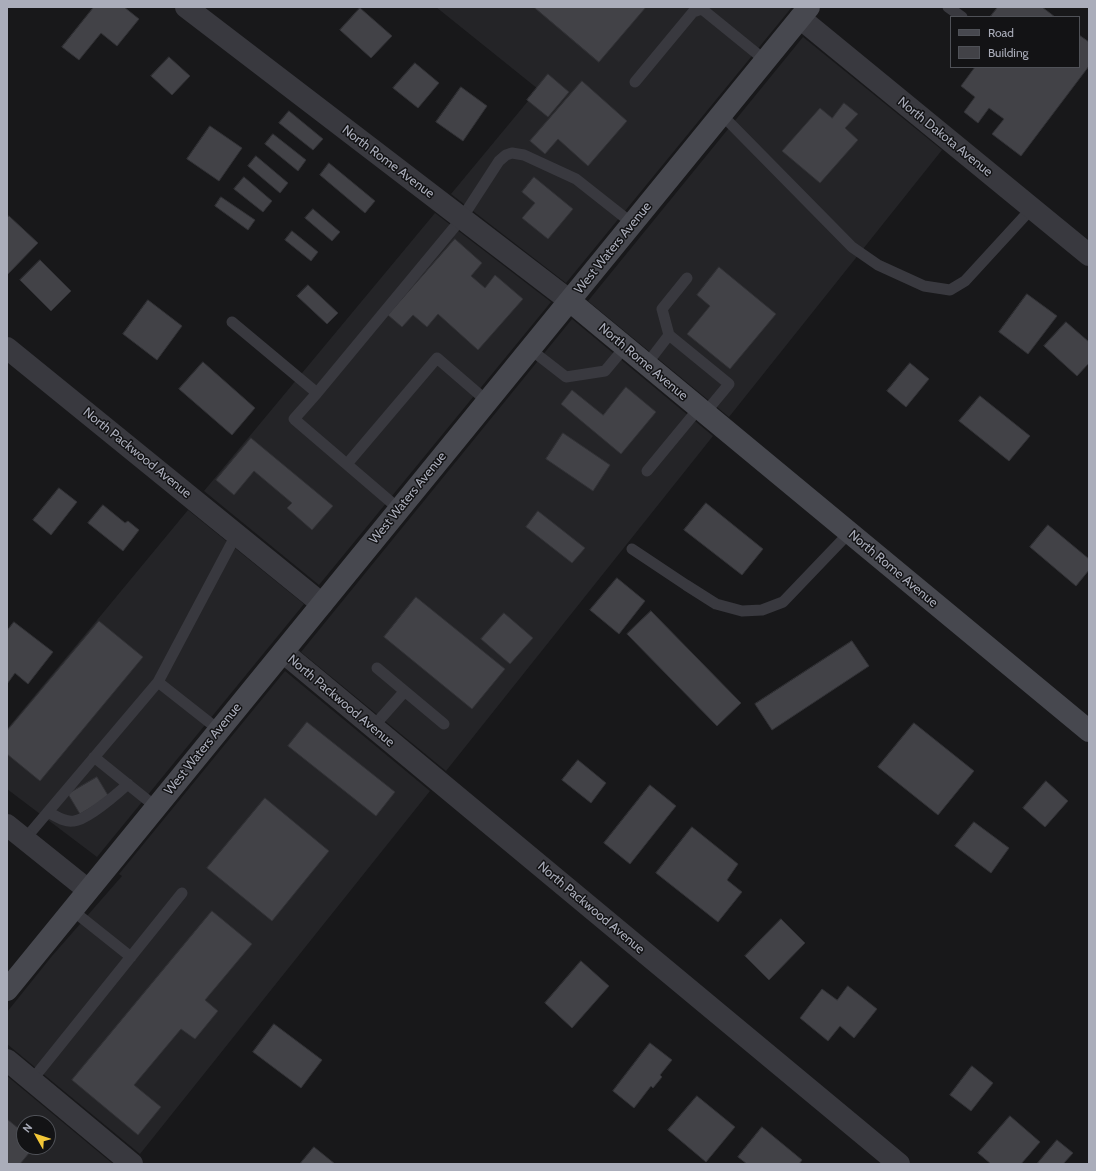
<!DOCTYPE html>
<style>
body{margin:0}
#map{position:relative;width:1096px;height:1171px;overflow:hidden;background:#18181a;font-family:Cabin,sans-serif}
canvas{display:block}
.frame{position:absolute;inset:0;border:8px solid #aaadba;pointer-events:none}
.legend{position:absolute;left:950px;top:16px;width:130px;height:52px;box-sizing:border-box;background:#131315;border:1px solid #4f5157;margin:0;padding:5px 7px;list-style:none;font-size:12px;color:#aaadba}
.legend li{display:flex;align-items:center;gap:8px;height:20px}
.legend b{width:20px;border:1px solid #4f5157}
.north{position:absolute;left:16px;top:1115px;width:40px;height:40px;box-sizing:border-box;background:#131315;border:1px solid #4f5157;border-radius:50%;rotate:309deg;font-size:11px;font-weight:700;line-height:16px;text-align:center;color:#aaadba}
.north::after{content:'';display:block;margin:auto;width:14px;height:18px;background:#f3c737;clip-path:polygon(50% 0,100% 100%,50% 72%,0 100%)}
</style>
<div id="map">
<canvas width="1096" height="1171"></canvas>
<div class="frame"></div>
<ul class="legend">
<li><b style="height:5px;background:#47484f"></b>Road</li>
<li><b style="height:11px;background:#424247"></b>Building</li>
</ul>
<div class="north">N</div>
</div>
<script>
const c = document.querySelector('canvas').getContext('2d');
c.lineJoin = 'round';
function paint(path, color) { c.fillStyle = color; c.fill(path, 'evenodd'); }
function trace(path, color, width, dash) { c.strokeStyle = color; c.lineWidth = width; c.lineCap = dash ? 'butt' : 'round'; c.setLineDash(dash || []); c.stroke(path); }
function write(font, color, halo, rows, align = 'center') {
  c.font = font + ' Cabin,sans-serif'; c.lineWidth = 3; c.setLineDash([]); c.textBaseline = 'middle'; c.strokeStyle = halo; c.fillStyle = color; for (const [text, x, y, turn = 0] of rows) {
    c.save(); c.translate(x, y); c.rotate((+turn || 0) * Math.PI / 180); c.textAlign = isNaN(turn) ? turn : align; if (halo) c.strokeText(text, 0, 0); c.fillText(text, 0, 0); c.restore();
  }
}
const built = new Path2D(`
 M 436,7 L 792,7 L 566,283 L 451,194 L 538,89 Z
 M 803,37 L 942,150 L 729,417 L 588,301 Z
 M 435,213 L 551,302 L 319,585 L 204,491 Z
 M 572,319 L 713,436 L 446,771 L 301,652 Z
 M 188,510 L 304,604 L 97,857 L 7,789 L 7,729 Z
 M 285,671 L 430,791 L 140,1154 L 7,1044 L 7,1012 L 52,956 L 122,876 L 119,874 Z
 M 7,1076 L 113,1164 L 7,1164 ZM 24,1123 L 48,1123 L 48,1147 L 24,1147 Z`);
const building = new Path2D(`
 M 94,7 L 124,7 L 139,19 L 117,46 L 101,33 L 79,60 L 62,47 Z
 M 534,7 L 646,7 L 599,62 Z
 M 998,7 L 1042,7 L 1055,17 L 993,17 L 991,16 Z
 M 360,8 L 392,36 L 371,58 L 340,30 Z
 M 1079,35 L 1089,42 L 1089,66 L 1021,156 L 992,134 L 1004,119 L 989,108 L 978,123 L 964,112 L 975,97 L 961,86 L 975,67 L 1079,67 Z
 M 169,57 L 190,76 L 172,95 L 151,76 Z
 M 415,63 L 439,83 L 418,108 L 393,88 Z
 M 548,74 L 569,92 L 548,117 L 527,100 Z
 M 582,81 L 627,121 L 588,166 L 558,139 L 545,154 L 530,141 Z
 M 461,87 L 487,106 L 463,141 L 436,122 Z
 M 844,103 L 858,114 L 845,128 L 858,140 L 820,183 L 782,151 L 820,108 L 832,118 Z
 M 289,111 L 323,139 L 313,150 L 279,123 Z
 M 210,126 L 242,148 L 219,181 L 187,159 Z
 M 273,134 L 306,160 L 298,171 L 265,144 Z
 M 256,156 L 288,183 L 280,193 L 248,166 Z
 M 329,163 L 375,201 L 365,213 L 320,175 Z
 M 244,177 L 272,201 L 263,212 L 234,189 Z
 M 534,177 L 573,209 L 548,239 L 522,218 L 535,203 L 522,192 Z
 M 221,197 L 255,220 L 248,230 L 215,206 Z
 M 313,209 L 340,232 L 332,241 L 305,218 Z
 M 9,216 L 38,243 L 8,274 L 7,273 L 7,218 Z
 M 292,231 L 318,252 L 311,261 L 285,240 Z
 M 455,239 L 482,263 L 471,276 L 485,288 L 495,275 L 523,299 L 478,350 L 438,314 L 427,327 L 413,315 L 402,327 L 388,315 Z
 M 40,260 L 71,291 L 51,311 L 20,280 Z
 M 719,267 L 776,314 L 730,369 L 687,334 L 710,306 L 697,295 Z
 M 308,285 L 338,313 L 327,324 L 297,296 Z
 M 1027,294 L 1057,316 L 1028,354 L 999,332 Z
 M 148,300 L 182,326 L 157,360 L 123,334 Z
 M 1066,322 L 1089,342 L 1089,363 L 1077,376 L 1044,346 Z
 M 203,362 L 255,408 L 232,435 L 179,389 Z
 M 910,363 L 929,379 L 906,407 L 887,391 Z
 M 626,387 L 656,412 L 621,454 L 561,404 L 572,390 L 603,415 Z
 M 980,396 L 1030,436 L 1009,461 L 959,421 Z
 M 563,433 L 610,465 L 593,491 L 546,459 Z
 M 251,438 L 333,506 L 312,530 L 287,508 L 292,503 L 254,471 L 234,495 L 216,480 Z
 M 59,488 L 77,502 L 51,535 L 33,520 Z
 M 706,503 L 763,549 L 742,575 L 684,530 Z
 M 103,505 L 125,523 L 128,521 L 139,530 L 123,551 L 88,523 Z
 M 538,511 L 585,548 L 572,563 L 526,527 Z
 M 1048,525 L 1089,559 L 1089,570 L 1076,586 L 1030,547 Z
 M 617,578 L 645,601 L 619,634 L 590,610 Z
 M 416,597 L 505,669 L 472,709 L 384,637 Z
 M 651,611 L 741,703 L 717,726 L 627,634 Z
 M 504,613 L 533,638 L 510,664 L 481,639 Z
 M 99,621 L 143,657 L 40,781 L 7,754 L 7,731 Z
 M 14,622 L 53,652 L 28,684 L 15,673 L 7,684 L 7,631 Z
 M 852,641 L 869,666 L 772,730 L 755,704 Z
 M 307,722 L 395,792 L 376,816 L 288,746 Z
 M 914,723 L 974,771 L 938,815 L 878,767 Z
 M 578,760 L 606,783 L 591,803 L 562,780 Z
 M 97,777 L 109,797 L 80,814 L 68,794 Z
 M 1046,781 L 1068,801 L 1045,827 L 1023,808 Z
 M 650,785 L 676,806 L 630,864 L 604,843 Z
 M 265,798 L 329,851 L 272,921 L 207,868 Z
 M 974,822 L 1009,848 L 991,873 L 955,846 Z
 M 692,827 L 738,864 L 727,880 L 742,892 L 718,922 L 656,873 Z
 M 212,911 L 252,944 L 205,1000 L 218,1011 L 195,1039 L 181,1029 L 134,1085 L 161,1107 L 138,1135 L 72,1080 Z
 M 781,919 L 805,943 L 769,980 L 745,956 Z
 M 581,961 L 609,986 L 572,1028 L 545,1003 Z
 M 848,986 L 877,1009 L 854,1038 L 840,1026 L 828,1041 L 800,1018 L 822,989 L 837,1000 Z
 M 274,1024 L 322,1060 L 301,1088 L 253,1052 Z
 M 650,1043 L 672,1060 L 660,1075 L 662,1077 L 653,1088 L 651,1086 L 634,1108 L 613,1091 Z
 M 972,1066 L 993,1083 L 971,1111 L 950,1095 Z
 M 697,1096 L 735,1127 L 706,1162 L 668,1130 Z
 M 1010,1116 L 1040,1142 L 1021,1164 L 991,1164 L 978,1153 Z
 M 7,1119 L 24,1133 L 24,1147 L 34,1147 L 20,1164 L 7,1164 Z
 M 762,1127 L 802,1160 L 799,1164 L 747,1164 L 738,1157 Z
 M 1057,1140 L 1073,1153 L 1063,1164 L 1037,1164 Z
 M 314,1147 L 335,1164 L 300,1164 Z`);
const lane = new Path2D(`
 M 948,7 L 962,17
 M 635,82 L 693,12 L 702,9 L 766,61
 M 722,115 L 852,247 L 878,265 L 924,286 L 950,290 L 965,281 L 1032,208
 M 232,322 L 317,393 L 294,419 L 399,509
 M 669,335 L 662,309 L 687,278
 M 530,349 L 566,377 L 605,371 L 625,347
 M 646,365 L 669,335 L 729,384 L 705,413
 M 317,393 L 462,218 L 499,161 L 506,155 L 512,153 L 524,155 L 576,179 L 633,224
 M 347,464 L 437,358 L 488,402
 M 647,471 L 699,408
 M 632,549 L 686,585 L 716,604 L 742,611 L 762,610 L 783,602 L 849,533
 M 377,668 L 444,724
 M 158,682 L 237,533
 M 373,727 L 404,692
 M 94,757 L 156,807
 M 48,812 C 56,816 65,823 74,821 C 87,820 118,793 128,784
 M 25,839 L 158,682 L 219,730
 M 72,910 L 131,957
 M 32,1080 L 182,893`);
const street = new Path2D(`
 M 186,7 L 570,301
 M 800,18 L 1089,255
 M 7,348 L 322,604
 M 283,652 L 899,1164
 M 7,825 L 88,890
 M 7,1060 L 132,1164`);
const secondary = new Path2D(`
 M 570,301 L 1089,731
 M 7,990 L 809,7`);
const streetNames = [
 ["North Dakota Avenue",945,137,39],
 ["North Rome Avenue",388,162,37],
 ["West Waters Avenue",613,248,-51],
 ["North Rome Avenue",643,362,40],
 ["North Packwood Avenue",137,453,39],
 ["West Waters Avenue",408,498,-51],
 ["North Rome Avenue",893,569,40],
 ["North Packwood Avenue",341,701,40],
 ["West Waters Avenue",203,749,-51],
 ["North Packwood Avenue",591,908,40]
];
paint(built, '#242427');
paint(building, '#424247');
trace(building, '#323236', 1);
trace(lane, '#39393f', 11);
trace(street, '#39393f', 22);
trace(secondary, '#47484f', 22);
write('13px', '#aaadba', '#131315', streetNames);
</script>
